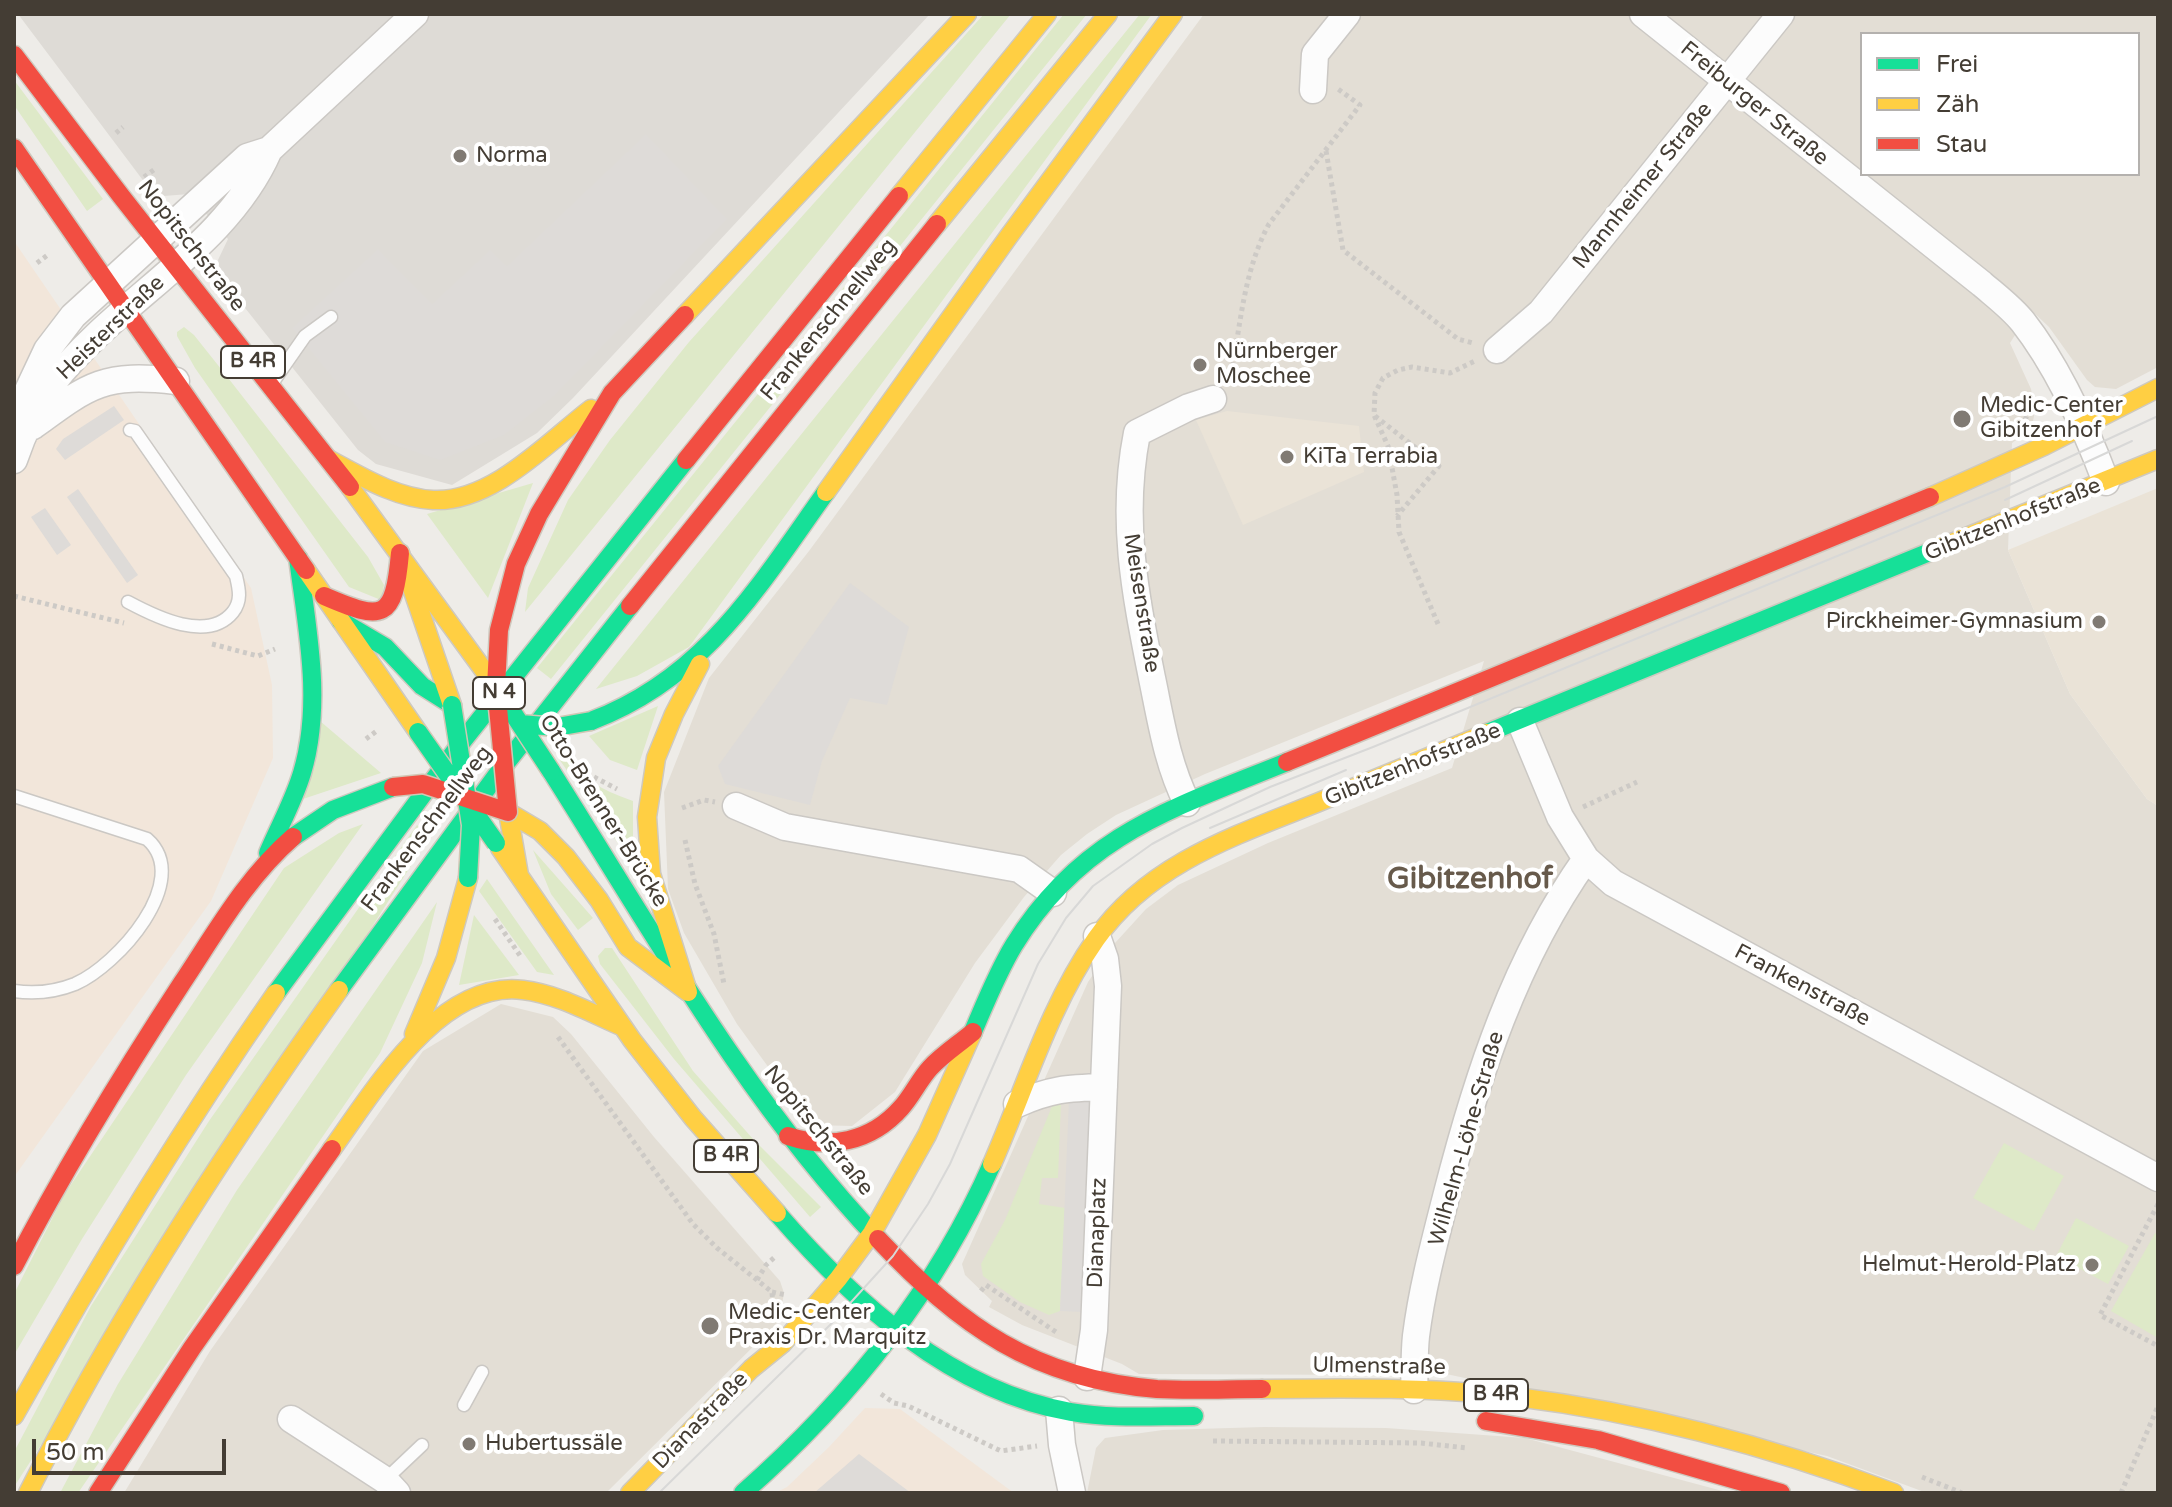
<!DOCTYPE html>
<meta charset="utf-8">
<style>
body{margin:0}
#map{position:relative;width:2172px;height:1507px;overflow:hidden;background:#eeece8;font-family:"Varela Round",sans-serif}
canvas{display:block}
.frame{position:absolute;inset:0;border:16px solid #443d34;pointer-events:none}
.legend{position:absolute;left:1860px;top:32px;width:280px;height:144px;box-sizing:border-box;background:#fff;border:2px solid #b4b1ae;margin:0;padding:10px 14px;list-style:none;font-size:24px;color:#443d34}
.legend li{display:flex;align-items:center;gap:16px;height:40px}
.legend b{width:40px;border:2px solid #b4b1ae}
.scale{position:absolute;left:32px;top:1439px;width:194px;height:36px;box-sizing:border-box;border:4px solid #443d34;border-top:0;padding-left:10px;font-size:24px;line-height:28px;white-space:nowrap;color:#443d34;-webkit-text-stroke:6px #fff;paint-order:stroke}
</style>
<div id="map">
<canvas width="2172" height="1507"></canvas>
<div class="frame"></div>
<ul class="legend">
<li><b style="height:10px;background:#16e098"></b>Frei</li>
<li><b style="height:10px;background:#ffcf43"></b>Zäh</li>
<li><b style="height:10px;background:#f24e42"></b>Stau</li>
</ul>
<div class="scale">50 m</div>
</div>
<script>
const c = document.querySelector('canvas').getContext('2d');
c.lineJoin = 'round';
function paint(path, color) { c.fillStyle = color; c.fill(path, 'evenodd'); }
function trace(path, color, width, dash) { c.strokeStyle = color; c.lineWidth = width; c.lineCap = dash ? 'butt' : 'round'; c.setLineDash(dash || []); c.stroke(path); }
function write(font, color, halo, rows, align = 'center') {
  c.font = font + ' "Varela Round",sans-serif'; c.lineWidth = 8; c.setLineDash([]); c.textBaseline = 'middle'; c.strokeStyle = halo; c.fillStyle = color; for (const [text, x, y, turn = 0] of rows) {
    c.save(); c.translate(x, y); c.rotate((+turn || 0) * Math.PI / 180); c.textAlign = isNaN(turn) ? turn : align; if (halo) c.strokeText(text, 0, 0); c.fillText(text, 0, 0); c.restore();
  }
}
const residential = new Path2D(`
 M 1204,14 L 2158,14 L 2158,367 L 2116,389 L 2095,387 L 2087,380 L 2049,327 L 2031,310 L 2010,343 L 2031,389 L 2035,411 L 2033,421 L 2026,433 L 2012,443 L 2008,550 L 2070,694 L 2147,799 L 2158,806 L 2158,1493 L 1927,1493 L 1827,1456 L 1437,1372 L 1392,1368 L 1381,1375 L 1139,1374 L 1122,1364 L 1022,1325 L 989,1307 L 992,1301 L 965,1275 L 962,1264 L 1088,982 L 1115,943 L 1146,909 L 1178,885 L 1268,843 L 1452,768 L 1484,661 L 1205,774 L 1116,815 L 1087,834 L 1061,855 L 1024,897 L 975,963 L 895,1092 L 852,1126 L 814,1125 L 806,1119 L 737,1024 L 684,933 L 668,889 L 664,792 L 709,678 L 809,551 ZM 1862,34 L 2138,34 L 2138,174 L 1862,174 Z
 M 501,1004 L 553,1017 L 571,1034 L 654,1137 L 780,1281 L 784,1293 L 779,1321 L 606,1493 L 124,1493 L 210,1351 L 423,1051 Z
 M 1264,1427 L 1386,1428 L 1525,1438 L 1730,1493 L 1087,1493 L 1096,1448 L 1105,1438 L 1163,1430 Z`);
const commercial = new Path2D(`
 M 14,241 L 251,588 L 272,685 L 273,758 L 211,901 L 14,1177 Z
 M 865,1408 L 900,1409 L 1014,1493 L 775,1493 L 787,1487 L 829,1447 Z`);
const industrial = new Path2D(`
 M 18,14 L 930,14 L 573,398 L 537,433 L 452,485 L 376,464 L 358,450 L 222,279 L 218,260 L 228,239 L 189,194 L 164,196 L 156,193 L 142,179 Z`);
const education = new Path2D(`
 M 1227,411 L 1359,426 L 1364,472 L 1243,525 L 1196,420 Z
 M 2158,488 L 2158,806 L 2147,799 L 2070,694 L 2008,550 Z`);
const green = new Path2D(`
 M 984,14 L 1011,14 L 525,612 L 528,588 L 568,500 L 610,440 L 689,342 Z
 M 1064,14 L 1087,14 L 551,679 L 537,668 Z
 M 1140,14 L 1152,14 L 689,647 L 637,676 L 596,689 Z
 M 14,80 L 103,199 L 87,211 L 14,105 Z
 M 184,327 L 194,335 L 225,374 L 368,557 L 384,585 L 381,600 L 349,587 L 195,368 L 177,336 L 177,332 Z
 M 533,483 L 488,598 L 427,514 Z
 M 658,706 L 637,770 L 610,760 L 589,736 Z
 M 320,721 L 381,773 L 303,799 Z
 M 566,751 C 589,784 596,787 633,801 L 633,865 L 559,759 Z
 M 363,824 L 186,1075 L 82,1239 L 14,1355 L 14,1294 L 64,1195 L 284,868 L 339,833 Z
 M 417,825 L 430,836 L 14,1487 L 14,1452 L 91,1306 L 209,1121 Z
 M 533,850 L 593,918 L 578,930 L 551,894 Z
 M 487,879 L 547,965 L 554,975 L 537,972 L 479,891 Z
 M 437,902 L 422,963 L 380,1053 L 78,1493 L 60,1493 L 118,1384 L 237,1190 Z
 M 474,915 L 519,975 L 459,985 Z
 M 605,948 L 612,948 L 693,1071 L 753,1139 L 821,1207 L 810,1217 L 674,1059 L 600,964 L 598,956 Z
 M 1061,1102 L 1058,1178 L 1042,1178 L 1039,1204 L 1065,1208 L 1060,1311 L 1049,1315 L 1020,1302 L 983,1276 L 981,1264 L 1005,1220 L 1053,1104 Z
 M 2004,1143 L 2064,1176 L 2034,1231 L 1973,1198 Z
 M 2076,1218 L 2129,1246 L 2108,1284 L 2056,1256 Z
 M 2155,1233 L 2158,1235 L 2158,1338 L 2111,1311 Z`);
const parking = new Path2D(`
 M 646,134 L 727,219 L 554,396 L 504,435 L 440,460 L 385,442 L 292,328 L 378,249 L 432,304 L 490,250 L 507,266 Z
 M 114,406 L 124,420 L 65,460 L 56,449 L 63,439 Z
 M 78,489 L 138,575 L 127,583 L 67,497 Z
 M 45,508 L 71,545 L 57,555 L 31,517 Z
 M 850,583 L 909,627 L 887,705 L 850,698 L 822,761 L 810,805 L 725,784 L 718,766 Z
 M 1069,1100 L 1092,1101 L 1083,1312 L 1060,1311 Z
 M 859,1454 L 911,1493 L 814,1493 Z`);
const path = new Path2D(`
 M 116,133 L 123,127
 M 1326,151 L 1343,250 L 1458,339 L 1473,343
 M 144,177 L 155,169
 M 37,263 L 49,254
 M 1230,382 C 1240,329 1243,272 1269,224 L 1360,105 L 1338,89
 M 1375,416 L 1439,466 L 1397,516
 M 2025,420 L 2031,406 L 2044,399
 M 14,596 L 124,623
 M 1438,624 L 1399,532 L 1397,495 L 1388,446 L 1374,415 L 1375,393 L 1383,378 L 1398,370 L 1412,367 L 1450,373 L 1475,361
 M 212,644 L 258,656 L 275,649
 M 366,739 L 378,730
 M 594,777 L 617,789
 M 1583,807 L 1637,782
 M 682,808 L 704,800 L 715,802
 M 685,840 L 695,884 L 714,934 L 724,984
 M 495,919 L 521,957
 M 558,1037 L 693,1224 L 717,1248 L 772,1292 L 773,1307
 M 2158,1204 L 2100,1315 L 2158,1346
 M 757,1280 L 766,1265 L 776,1256
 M 981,1291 L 986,1285 L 1056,1332
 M 772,1292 L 786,1295
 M 881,1394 L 894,1403 L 908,1406 L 1001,1451 L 1037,1446
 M 1213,1441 L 1421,1443 L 1467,1448
 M 1922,1477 L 1962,1493
 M 2121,1493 L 2158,1406`);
const lane = new Path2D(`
 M 275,379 L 305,336 L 331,317
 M 128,602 C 156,617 208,643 233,612 C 242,600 239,589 236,576 L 135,431 L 130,430
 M 14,796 L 147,839 C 194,880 117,966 75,984 C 55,992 35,994 14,991
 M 464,1405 L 482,1372
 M 385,1480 L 422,1445`);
const street = new Path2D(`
 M 1643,14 L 1982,284 C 1996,296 2012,308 2023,322 C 2058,367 2086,429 2106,482
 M 1313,90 L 1315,54 L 1347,14
 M 1497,350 L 1541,312 L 1781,14
 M 14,420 L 47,350 L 73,316 L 247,157 L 269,150
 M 33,426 C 90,384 104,373 176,381
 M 14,460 C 23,433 36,406 53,383 C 116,300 226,249 269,150 L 415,14
 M 1520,721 L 1560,817 L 1586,859 L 1613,883 L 2158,1178
 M 1187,803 C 1167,763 1161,721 1152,678 C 1135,593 1120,519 1137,433 L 1189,407 L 1213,399
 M 736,806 L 785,827 L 1019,869 L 1053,893
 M 1017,1104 C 1051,1089 1067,1088 1104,1087
 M 1087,1377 L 1094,1330 L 1108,986 L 1105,959 L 1097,936
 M 1414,1390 C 1415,1372 1414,1354 1416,1336 C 1422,1288 1435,1240 1447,1193 C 1477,1076 1515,959 1586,859
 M 1059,1410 L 1062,1445 L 1072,1493
 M 291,1419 L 385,1480 L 397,1493`);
const fast = new Path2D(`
 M 341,621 L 385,647 L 422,686 L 452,705
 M 591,721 C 705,678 758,587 826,492
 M 1487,733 L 1937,549
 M 551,771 C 653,932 746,1100 878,1239
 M 293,837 L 333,810 L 393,787
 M 268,853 C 279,827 294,800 302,773 C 323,703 307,629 298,558
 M 339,990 L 499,772 L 630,606
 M 276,993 L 461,743 L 686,460
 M 972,1034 C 985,1004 997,973 1014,945 C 1082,834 1174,808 1287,762
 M 777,1213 C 854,1302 951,1391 1071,1412 C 1112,1419 1153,1416 1194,1416
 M 743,1493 C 849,1400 935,1293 992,1164`);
const slow = new Path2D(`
 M 899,196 L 1047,14
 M 937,224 L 1108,14
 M 685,315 L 967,14
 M 330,460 C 362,477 396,498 433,500 C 492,503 548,442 591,409
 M 350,487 L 496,687
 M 826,492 L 1009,236 L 1173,14
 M 1930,497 L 2044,446 L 2158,388
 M 1937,549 L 2158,459
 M 400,553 L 452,705
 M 306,570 L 418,732
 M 508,812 L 540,831 L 566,857 L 599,900 L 628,947 L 688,992
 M 508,812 L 519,875
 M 500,848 L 632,1040 L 693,1118 L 777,1213
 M 688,992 L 651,874 L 647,817 L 656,758 L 674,714 L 700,664
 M 414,1034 L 446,958 L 468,878
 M 332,1149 C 374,1091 440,979 523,990 C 557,994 589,1012 621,1026
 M 992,1164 C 1025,1089 1049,1006 1096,939 C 1149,863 1237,835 1319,802 C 1375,779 1431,756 1487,733
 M 1262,1389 C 1347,1388 1433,1387 1517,1397 C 1647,1413 1772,1447 1894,1493
 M 14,1416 C 95,1271 181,1130 276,993
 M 28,1493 C 117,1317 225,1150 339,990
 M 630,1493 L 751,1369 L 783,1343 L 838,1279 L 872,1233 L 927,1135 L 972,1034`);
const jam = new Path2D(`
 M 14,55 L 121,196 L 350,487
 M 14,148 L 306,570
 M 686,460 L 899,196
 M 324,596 C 384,622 394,620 400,553
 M 630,606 L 937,224
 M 496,687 L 499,630 L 516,564 L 539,514 L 612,393 L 685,315
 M 1287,762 L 1930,497
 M 788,1136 C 829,1150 871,1142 901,1108 C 912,1096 919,1080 930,1068 C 943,1054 959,1044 973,1032
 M 878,1239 C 960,1326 1034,1379 1157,1389 C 1192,1391 1227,1389 1262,1389
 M 14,1266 C 65,1168 122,1075 182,983 C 216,932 246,878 293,837
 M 1486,1421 L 1598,1440 L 1781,1493
 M 98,1493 L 192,1348 L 332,1149`);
const tram = new Path2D(`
 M 2005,500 L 2132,441
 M 1210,828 L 1346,770
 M 659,1493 L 833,1322 L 893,1256 L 928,1204 L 950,1164 L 1038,964 L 1066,918 L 1093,886 L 1152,844 L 1182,828 L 1270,787 L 1373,747 L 2005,487 L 2158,416`);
const fastBridge = new Path2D(`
 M 505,701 L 551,771
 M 452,705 L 471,825 L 468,878
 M 520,724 L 557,727 L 591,721
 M 418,732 L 496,843`);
const jamBridge = new Path2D(`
 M 393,787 L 423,784 L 508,812 L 496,687`);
const markers = [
 [460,156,8,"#807a73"],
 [1200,365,8,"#807a73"],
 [1962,419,10,"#807a73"],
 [1287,457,8,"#807a73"],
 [2099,622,8,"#807a73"],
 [2092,1265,8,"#807a73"],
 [710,1326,10,"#807a73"],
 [469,1444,8,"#807a73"]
];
const shields = [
 [253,362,64],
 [499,693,52],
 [726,1156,64],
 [1496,1395,64]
];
const shieldNames = [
 ["B 4R",253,362],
 ["N 4",499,693],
 ["B 4R",726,1156],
 ["B 4R",1496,1395]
];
const streetNames = [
 ["Freiburger Straße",1754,104,39],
 ["Mannheimer Straße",1643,186,-51],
 ["Nopitschstraße",191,246,52],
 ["Frankenschnellweg",829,320,-51],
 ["Heisterstraße",111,328,-44],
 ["Gibitzenhofstraße",2013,520,-22],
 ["Meisenstraße",1141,603,81],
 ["Gibitzenhofstraße",1413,765,-22],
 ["Otto-Brenner-Brücke",603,811,58],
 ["Frankenschnellweg",427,829,-53],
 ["Frankenstraße",1802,986,28],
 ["Nopitschstraße",818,1131,51],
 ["Wilhelm-Löhe-Straße",1467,1139,-74],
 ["Dianaplatz",1098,1233,-88],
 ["Ulmenstraße",1379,1367,1],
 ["Dianastraße",701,1421,-46]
];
const poiNames = [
 ["Norma",476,156],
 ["Nürnberger",1216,352],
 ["Moschee",1216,377],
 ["Medic-Center",1980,406],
 ["Gibitzenhof",1980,431],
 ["KiTa Terrabia",1303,457],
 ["Pirckheimer-Gymnasium",2083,622,"right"],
 ["Helmut-Herold-Platz",2076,1265,"right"],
 ["Medic-Center",728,1313],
 ["Praxis Dr. Marquitz",728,1338],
 ["Hubertussäle",485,1444]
];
const districtNames = [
 ["Gibitzenhof",1470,880]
];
paint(residential, '#e3ded5');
paint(commercial, '#f2e6da');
paint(industrial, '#dedbd6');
paint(education, '#eae3d7');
paint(green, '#dee9c8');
paint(parking, '#dedbd8');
trace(lane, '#cbc8c4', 15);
trace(street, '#cbc8c4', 29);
trace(fast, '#cec9bf', 21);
trace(slow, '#cec9bf', 21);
trace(jam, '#cec9bf', 21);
trace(path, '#cdcac6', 5, [4, 4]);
trace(lane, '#fcfcfc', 12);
trace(street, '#fcfcfc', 26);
trace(fast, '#16e098', 18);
trace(slow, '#ffcf43', 18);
trace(jam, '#f24e42', 18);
trace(tram, '#d8d8d7', 2);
trace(fastBridge, '#d1c7b5', 21, []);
trace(jamBridge, '#d1c7b5', 21, []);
trace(fastBridge, '#16e098', 18);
trace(jamBridge, '#f24e42', 18);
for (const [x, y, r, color] of markers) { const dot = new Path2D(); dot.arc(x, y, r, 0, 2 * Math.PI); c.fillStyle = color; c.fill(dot); trace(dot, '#fff', 3); }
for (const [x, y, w] of shields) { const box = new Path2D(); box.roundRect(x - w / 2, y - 16, w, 32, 6); c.fillStyle = '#fff'; c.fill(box); trace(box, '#443d34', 2); }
write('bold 20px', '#443d34', null, shieldNames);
write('22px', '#443d34', '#fff', streetNames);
write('22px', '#443d34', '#fff', poiNames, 'left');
write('bold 30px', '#675a4b', '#fff', districtNames);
</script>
